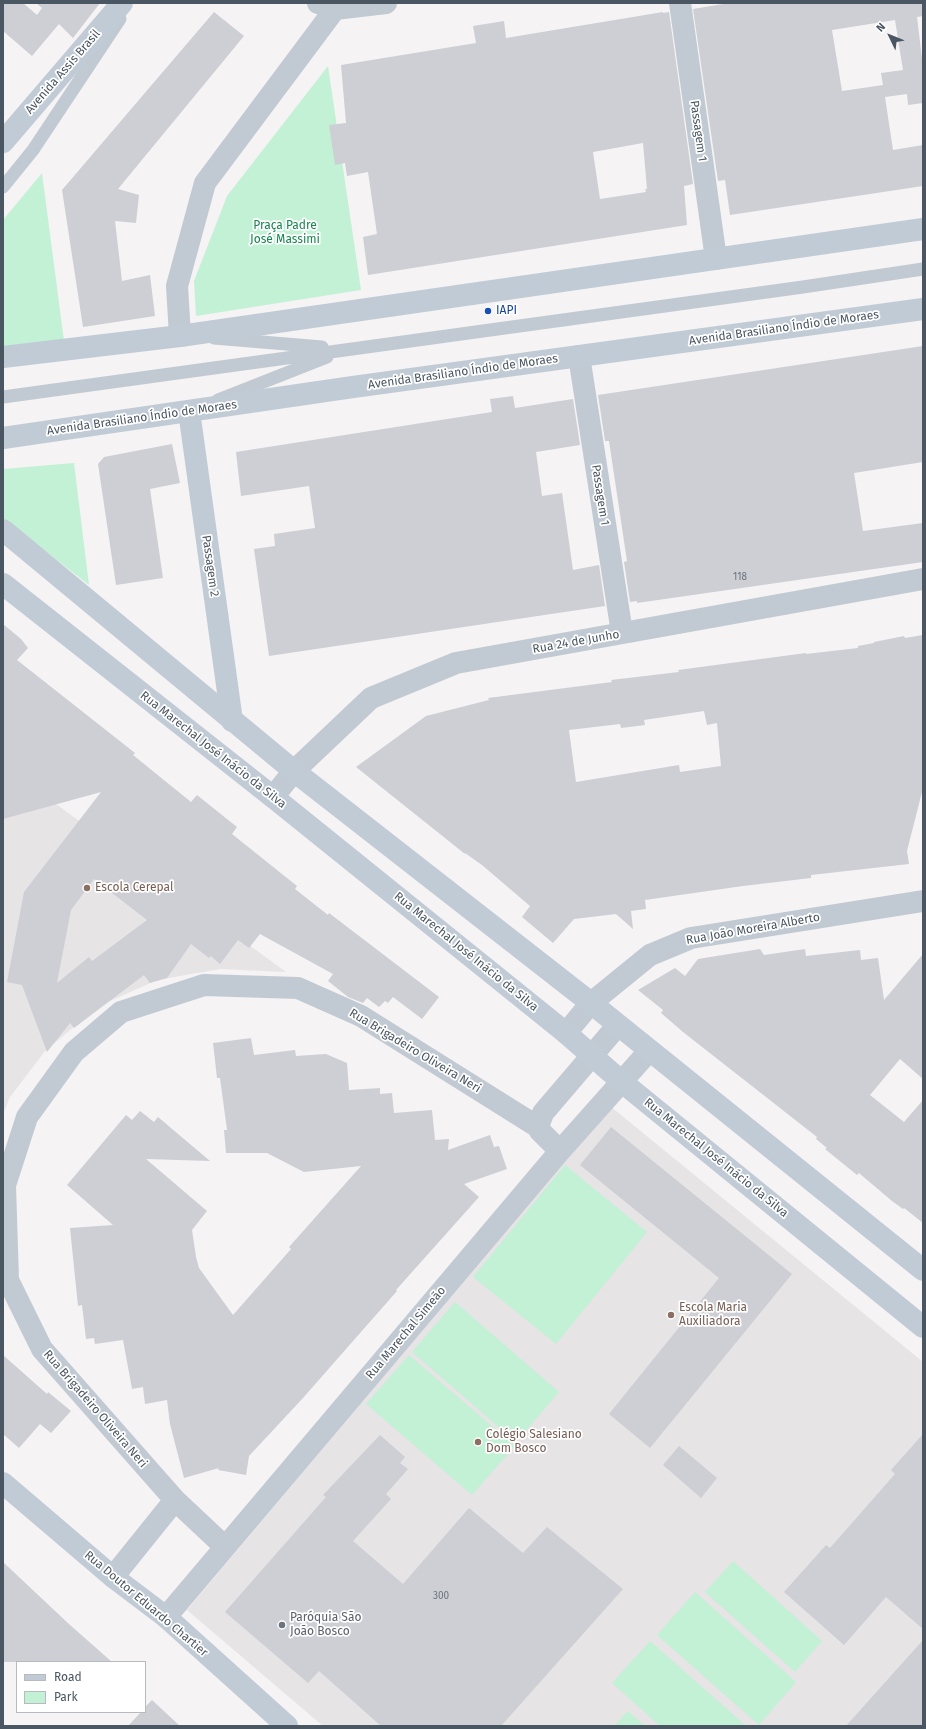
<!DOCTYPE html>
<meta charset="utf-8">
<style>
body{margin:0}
#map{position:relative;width:926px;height:1729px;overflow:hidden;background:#f5f3f3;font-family:"Fira Sans",sans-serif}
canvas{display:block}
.frame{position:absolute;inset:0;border:4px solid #4a5661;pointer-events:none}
.legend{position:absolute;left:16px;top:1661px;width:130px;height:52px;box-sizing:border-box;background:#fff;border:1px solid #b7bbc0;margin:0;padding:5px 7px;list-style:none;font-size:12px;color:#4a5661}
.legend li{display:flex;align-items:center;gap:8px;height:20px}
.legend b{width:20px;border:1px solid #b7bbc0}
.north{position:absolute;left:870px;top:16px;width:40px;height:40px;-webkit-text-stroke:3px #fff;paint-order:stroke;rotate:313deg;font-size:11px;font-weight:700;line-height:16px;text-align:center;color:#4a5661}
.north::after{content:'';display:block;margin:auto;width:14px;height:18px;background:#4a5661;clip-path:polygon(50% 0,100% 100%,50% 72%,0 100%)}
</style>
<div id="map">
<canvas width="926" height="1729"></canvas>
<div class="frame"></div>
<ul class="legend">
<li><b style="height:5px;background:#c1cbd6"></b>Road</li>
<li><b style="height:11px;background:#c3f1d5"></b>Park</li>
</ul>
<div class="north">N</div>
</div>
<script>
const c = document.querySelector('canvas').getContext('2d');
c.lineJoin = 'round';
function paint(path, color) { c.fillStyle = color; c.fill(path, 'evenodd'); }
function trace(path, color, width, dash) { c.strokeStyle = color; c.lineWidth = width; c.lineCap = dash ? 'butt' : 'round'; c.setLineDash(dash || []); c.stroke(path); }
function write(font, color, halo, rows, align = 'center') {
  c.font = font + ' "Fira Sans",sans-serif'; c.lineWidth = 3.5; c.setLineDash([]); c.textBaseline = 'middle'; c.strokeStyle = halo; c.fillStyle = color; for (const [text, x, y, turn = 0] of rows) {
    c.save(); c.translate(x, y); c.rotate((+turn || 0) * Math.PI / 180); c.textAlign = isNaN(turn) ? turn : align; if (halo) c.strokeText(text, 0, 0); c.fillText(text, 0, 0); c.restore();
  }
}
const education = new Path2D(`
 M 45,796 L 286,972 L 220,969 L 157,980 L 99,1006 L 45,1051 L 10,1097 L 3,1114 L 3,806 Z
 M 610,1106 L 923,1362 L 923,1726 L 323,1726 L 187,1610 Z`);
const green = new Path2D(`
 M 328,66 L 361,290 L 196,316 L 194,281 L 227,196 Z
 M 42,173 L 64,341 L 3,348 L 3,220 Z
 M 74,463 L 89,585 L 3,518 L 3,469 Z
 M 565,1165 L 647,1232 L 556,1344 L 473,1277 Z
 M 455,1302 L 559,1392 L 516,1442 L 412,1352 Z
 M 409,1355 L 515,1446 L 472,1495 L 366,1404 Z
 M 733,1561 L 822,1641 L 795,1672 L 705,1592 Z
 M 695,1592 L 796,1682 L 759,1725 L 657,1635 Z
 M 650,1641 L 746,1726 L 660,1726 L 612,1683 Z
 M 628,1711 L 645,1726 L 614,1726 Z`);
const building = new Path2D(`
 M 3,3 L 23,3 L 37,15 L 42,8 L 36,3 L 100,3 L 73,38 L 59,24 L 32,56 L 3,31 Z
 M 729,3 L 923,3 L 923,16 L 917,17 L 923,67 L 923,103 L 908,105 L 907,94 L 885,97 L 893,150 L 923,145 L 923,186 L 730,215 L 725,180 L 718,181 L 693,9 ZM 895,20 L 903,70 L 881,73 L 883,85 L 842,91 L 832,30 Z
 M 214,12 L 244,36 L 118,189 L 139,195 L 136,223 L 115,221 L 122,281 L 150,275 L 155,316 L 83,327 L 62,190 Z
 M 663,12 L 663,13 L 669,12 L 693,184 L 684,186 L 687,225 L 368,275 L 363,237 L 377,234 L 368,172 L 347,176 L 345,163 L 335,165 L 329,125 L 346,123 L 341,65 L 476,43 L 473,26 L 504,21 L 506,38 ZM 643,143 L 647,189 L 645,189 L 646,192 L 600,199 L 593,152 Z
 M 923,346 L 923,462 L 854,473 L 863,531 L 923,523 L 923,562 L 637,603 L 637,601 L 630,602 L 624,562 L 627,561 L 609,441 L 605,441 L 598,395 Z
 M 513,396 L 515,408 L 573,399 L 580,445 L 536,452 L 542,496 L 562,493 L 573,570 L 599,565 L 605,606 L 269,656 L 254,549 L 275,546 L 274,534 L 315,528 L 309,486 L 241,496 L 236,452 L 492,412 L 490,399 Z
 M 172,444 L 180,483 L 150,489 L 163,578 L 116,585 L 98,464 L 104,457 Z
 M 3,624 L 21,639 L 28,648 L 17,660 L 135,753 L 133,755 L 191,802 L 197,795 L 237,827 L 232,834 L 297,886 L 295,889 L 328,915 L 329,913 L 439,997 L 422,1019 L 393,997 L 388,1003 L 385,1001 L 379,1007 L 367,998 L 363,1003 L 348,997 L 328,981 L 333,974 L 260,934 L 249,948 L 238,940 L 220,964 L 211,956 L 209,958 L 191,944 L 167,978 L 150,983 L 144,975 L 74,1028 L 70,1023 L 47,1052 L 22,985 L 7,982 L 24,892 L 101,792 L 3,819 ZM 94,879 L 147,920 L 92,961 L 89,957 L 57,983 L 71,910 Z
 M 923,635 L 923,788 L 907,851 L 909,864 L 811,875 L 811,878 L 743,886 L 645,900 L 646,909 L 631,911 L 633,929 L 616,914 L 574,919 L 553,943 L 522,917 L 530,906 L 482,865 L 465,853 L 465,854 L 356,767 L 426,716 L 489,700 L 488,698 L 612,682 L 611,680 L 679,672 L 678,670 L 806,653 L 806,654 L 858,648 L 858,646 L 874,643 L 874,642 L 904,636 L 905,638 ZM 704,711 L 707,725 L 717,723 L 721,766 L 680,772 L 679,765 L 576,782 L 569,730 L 620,724 L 621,728 L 645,725 L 644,720 Z
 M 760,949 L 764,955 L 805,949 L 806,956 L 860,950 L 861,960 L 878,958 L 884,1000 L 923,954 L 923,1079 L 900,1059 L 870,1095 L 904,1122 L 923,1100 L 923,1223 L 904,1208 L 903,1209 L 892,1201 L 859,1173 L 857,1175 L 825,1149 L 827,1148 L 816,1139 L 817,1137 L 683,1032 L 661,1013 L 663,1010 L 638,990 L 675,968 L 685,976 L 698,959 Z
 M 251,1038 L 254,1055 L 295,1050 L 296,1056 L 326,1054 L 347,1063 L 349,1090 L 380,1088 L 380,1094 L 392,1093 L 394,1113 L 432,1110 L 435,1140 L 449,1139 L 448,1150 L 490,1135 L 494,1147 L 499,1146 L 507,1169 L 464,1184 L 479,1197 L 396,1290 L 397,1291 L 303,1398 L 249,1456 L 246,1475 L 218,1470 L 219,1468 L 184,1478 L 170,1424 L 167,1400 L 145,1404 L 143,1387 L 132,1389 L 123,1340 L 95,1344 L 94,1338 L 86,1339 L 82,1305 L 78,1306 L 70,1228 L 113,1225 L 67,1185 L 126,1115 L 132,1120 L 140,1111 L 154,1122 L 158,1117 L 210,1161 L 146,1159 L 207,1211 L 192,1230 L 196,1257 L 199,1268 L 233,1315 L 291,1249 L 289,1247 L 361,1166 L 304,1172 L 267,1153 L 226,1153 L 224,1130 L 227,1130 L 220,1078 L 217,1078 L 213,1043 Z
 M 611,1127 L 792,1274 L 650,1448 L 609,1414 L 719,1278 L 580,1165 Z
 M 3,1355 L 47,1394 L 48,1392 L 71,1411 L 51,1433 L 40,1424 L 19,1448 L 3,1434 Z
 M 923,1434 L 923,1629 L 886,1597 L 844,1645 L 784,1592 L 826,1545 L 830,1548 L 895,1474 L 891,1470 Z
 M 380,1435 L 405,1457 L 400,1463 L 408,1469 L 386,1494 L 391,1499 L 353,1541 L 403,1584 L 469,1508 L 523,1553 L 547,1527 L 623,1589 L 501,1726 L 381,1726 L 319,1671 L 308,1683 L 225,1612 L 326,1497 L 323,1495 Z
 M 679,1446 L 717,1478 L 701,1498 L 663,1465 Z
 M 3,1562 L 70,1625 L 112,1662 L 3,1662 Z
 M 923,1640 L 923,1726 L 846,1726 Z
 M 152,1700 L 180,1726 L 128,1726 L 141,1712 L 145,1712 L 145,1707 Z`);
const lane = new Path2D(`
 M 3,187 L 33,150 L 120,19
 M 214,338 L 322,347
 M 3,397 L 803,287 L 923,269
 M 218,400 L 327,357`);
const street = new Path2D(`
 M 318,3 L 335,9 L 386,3
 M 680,3 L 716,259
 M 180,336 L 177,286 L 205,183 L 335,9
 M 579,356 L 622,633
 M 273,797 L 294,771 L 371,698 L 456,663 L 923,579
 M 566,1033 L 591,1003 L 650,955 L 691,938 L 923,901
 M 538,1127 L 543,1113 L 618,1025
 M 224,1546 L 175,1500 L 42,1349 L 8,1280 L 5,1185 L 27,1117 L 74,1052 L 121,1012 L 204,985 L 298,988 L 361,1016 L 538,1127 L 540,1131 L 560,1151
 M 113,1577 L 175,1500
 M 166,1617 L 560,1151 L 649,1051`);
const secondary = new Path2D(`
 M 3,142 L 122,3
 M 3,357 L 180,336 L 923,229
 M 189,411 L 232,721
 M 3,438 L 353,387 L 923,309
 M 3,530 L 294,771 L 591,1003 L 923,1270
 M 3,584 L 273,797 L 566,1033 L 622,1082 L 923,1327
 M 3,1483 L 113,1577 L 166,1617 L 287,1726`);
const markers = [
 [488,311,4,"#1a4fb4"],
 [87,888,4,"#8d6e63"],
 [671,1315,4,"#8d6e63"],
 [478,1442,4,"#8d6e63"],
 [282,1625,4,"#6b7280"]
];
const numberNames = [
 ["118",740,577],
 ["300",441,1596]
];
const streetNames = [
 ["Avenida Assis Brasil",63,72,-49],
 ["Passagem 1",698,131,82],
 ["Avenida Brasiliano Índio de Moraes",784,328,-8],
 ["Avenida Brasiliano Índio de Moraes",463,372,-8],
 ["Avenida Brasiliano Índio de Moraes",142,418,-8],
 ["Passagem 1",600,495,81],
 ["Passagem 2",210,566,82],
 ["Rua 24 de Junho",576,642,-10],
 ["Rua Marechal José Inácio da Silva",213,750,38],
 ["Rua João Moreira Alberto",753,929,-10],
 ["Rua Marechal José Inácio da Silva",466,952,39],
 ["Rua Brigadeiro Oliveira Neri",415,1051,31],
 ["Rua Marechal José Inácio da Silva",716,1158,39],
 ["Rua Marechal Simeão",406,1333,-50],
 ["Rua Brigadeiro Oliveira Neri",95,1409,49],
 ["Rua Doutor Eduardo Chartier",146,1604,40]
];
const parkNames = [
 ["Praça Padre",285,226],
 ["José Massimi",285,240]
];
const transitNames = [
 ["IAPI",496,311]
];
const educationNames = [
 ["Escola Cerepal",95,888],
 ["Escola Maria",679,1308],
 ["Auxiliadora",679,1322],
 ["Colégio Salesiano",486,1435],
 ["Dom Bosco",486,1449]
];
const worshipNames = [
 ["Paróquia São",290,1618],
 ["João Bosco",290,1632]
];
paint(education, '#e6e4e5');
paint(green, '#c3f1d5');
paint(building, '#cdcfd5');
trace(lane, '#c1cad2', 13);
trace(street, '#c1cad2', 22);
trace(secondary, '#c1cbd6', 22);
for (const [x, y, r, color] of markers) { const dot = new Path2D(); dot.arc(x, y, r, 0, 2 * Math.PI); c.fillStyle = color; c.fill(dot); trace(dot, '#fff', 1.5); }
write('10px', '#6b747e', null, numberNames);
write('12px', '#4a5661', '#fff', streetNames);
write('12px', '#17864f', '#fff', parkNames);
write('12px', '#164399', '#fff', transitNames, 'left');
write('12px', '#785e54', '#fff', educationNames, 'left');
write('12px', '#5b616d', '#fff', worshipNames, 'left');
</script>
